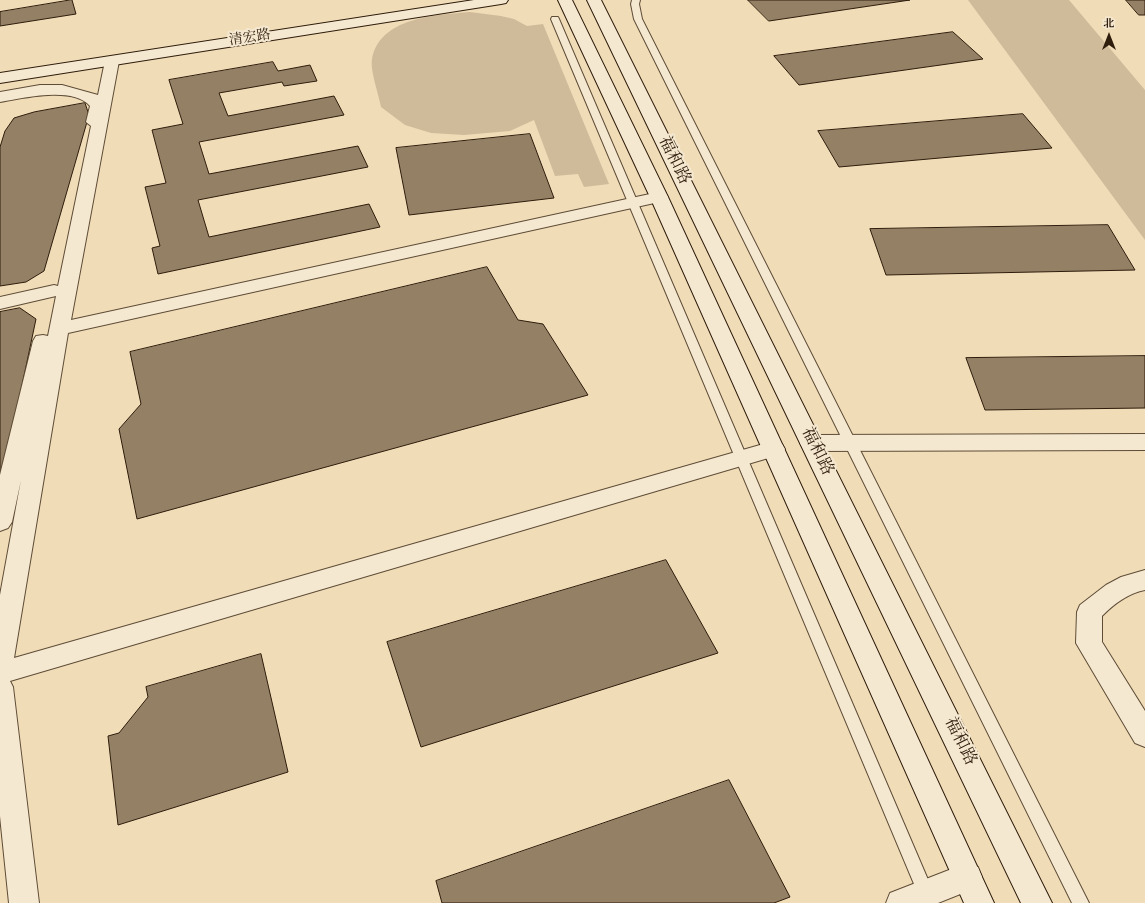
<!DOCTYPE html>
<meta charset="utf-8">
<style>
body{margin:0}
#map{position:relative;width:1145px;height:903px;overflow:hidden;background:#f0dcb7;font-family:"Sorts Mill Goudy","Noto Serif SC",serif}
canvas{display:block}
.north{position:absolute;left:1089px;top:16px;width:40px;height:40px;-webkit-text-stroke:3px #f5e8d0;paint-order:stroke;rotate:0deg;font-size:11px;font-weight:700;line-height:16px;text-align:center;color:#2e1c0c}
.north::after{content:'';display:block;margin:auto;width:14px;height:18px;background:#2e1c0c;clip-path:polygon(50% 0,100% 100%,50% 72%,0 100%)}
</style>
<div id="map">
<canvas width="1145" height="903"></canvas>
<div class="north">北</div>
</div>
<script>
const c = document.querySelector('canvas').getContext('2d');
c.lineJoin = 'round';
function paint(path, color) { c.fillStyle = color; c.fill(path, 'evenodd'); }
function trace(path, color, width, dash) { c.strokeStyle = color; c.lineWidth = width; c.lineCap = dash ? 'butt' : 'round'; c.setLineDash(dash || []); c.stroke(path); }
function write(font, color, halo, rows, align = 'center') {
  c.font = font + ' "Sorts Mill Goudy","Noto Serif SC",serif'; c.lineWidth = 4; c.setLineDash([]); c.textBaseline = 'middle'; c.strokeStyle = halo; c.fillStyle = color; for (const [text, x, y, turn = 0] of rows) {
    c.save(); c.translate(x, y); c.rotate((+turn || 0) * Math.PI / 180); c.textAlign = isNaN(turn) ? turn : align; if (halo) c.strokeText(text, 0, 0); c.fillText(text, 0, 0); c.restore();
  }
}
const green = new Path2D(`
 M 968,0 L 1069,0 L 1145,90 L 1145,240 Z
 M 470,12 L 501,16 L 514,19 L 527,26 L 543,24 L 609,184 L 584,187 L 578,174 L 555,176 L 534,120 L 510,131 L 464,135 L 431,133 L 405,125 L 381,107 C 379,95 370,71 372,59 C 380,17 436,15 470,12 Z`);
const building = new Path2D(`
 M 72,0 L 76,14 L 0,26 L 0,12 Z
 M 748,0 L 910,0 L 769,21 Z
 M 1126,0 L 1145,0 L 1145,15 L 1139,15 Z
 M 953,32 L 983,59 L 799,85 L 774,56 Z
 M 273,62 L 278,71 L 310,65 L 317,81 L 284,86 L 282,82 L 219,93 L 228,116 L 334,96 L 344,115 L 199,142 L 209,174 L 358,146 L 368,167 L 198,200 L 209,237 L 369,204 L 380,227 L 158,274 L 152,248 L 160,246 L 145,187 L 166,183 L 152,130 L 183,124 L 169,80 Z
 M 85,103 L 89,115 L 44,271 L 26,282 L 0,286 L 0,147 L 5,131 L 14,118 L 34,112 Z
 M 1023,114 L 1052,148 L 839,167 L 818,131 Z
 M 530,134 L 554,198 L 409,215 L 396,148 Z
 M 1108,225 L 1135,270 L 886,275 L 870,229 Z
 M 487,267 L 518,320 L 543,324 L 588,395 L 137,519 L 119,429 L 141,404 L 130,352 Z
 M 20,308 L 36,319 L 0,490 L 0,312 Z
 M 1145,356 L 1145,408 L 985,410 L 966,358 Z
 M 666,560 L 718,653 L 421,747 L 387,642 Z
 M 261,654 L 288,772 L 118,825 L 108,736 L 119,733 L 148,697 L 146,687 Z
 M 729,780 L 790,897 L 774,903 L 442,903 L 436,881 Z`);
const lane = new Path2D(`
 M 632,0 L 640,0 L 639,4 L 642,19 L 1089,903 L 1072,903 L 634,19 L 631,4 Z
 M 552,17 L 558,17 L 559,19 L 938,903 L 922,903 L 551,19 Z`);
const street = new Path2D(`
 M 112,57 L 117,58 L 119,61 L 71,320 L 659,192 L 665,193 L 668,197 L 665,201 L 659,202 L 68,333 L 14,658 L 774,441 L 782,444 L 785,449 L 782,454 L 10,681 L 13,687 L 39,903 L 9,903 L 0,816 L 0,595 L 21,480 L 12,522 L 8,528 L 0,531 L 0,475 L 33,341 L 36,336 L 43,335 L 48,336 L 56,296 L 0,309 L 0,297 L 54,285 L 58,286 L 91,126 L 86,122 L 90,106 C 73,86 23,98 0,102 L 0,92 L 40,85 L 62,85 L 98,95 L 105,61 L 107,58 Z
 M 1145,434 L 1145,450 L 811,451 L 803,448 L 800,443 L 803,438 L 811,435 Z
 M 1145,570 L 1145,590 C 1128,593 1114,604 1102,616 L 1102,642 L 1145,711 L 1145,747 L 1135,743 L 1076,643 L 1077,612 L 1080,605 L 1106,585 L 1121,577 Z
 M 967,863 L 978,867 L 982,877 L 978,887 L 938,903 L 886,903 L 890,893 Z`);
const secondary = new Path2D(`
 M 474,0 L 508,0 L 506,3 L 501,4 L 0,83 L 0,73 Z
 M 558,0 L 572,0 L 668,197 L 994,903 L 964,903 L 650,197 Z
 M 587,0 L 601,0 L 1052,903 L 1021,903 Z`);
const farStreetnames = [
 ["清宏路",250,39,-9]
];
const streetNames = [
 ["福和路",673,161,64],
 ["福和路",816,452,64],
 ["福和路",959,742,64]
];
paint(green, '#cfbb9a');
paint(building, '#938065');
trace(building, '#2e1c0c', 1);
trace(lane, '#5e4c37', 2);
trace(street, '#5e4c37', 2);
trace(secondary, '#2e1c0c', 2);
paint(lane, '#f5e8d0');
paint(street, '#f5e8d0');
paint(secondary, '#f5e8d0');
write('14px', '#2e1c0c', '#f5e8d0', farStreetnames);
write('17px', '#2e1c0c', '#f5e8d0', streetNames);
</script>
